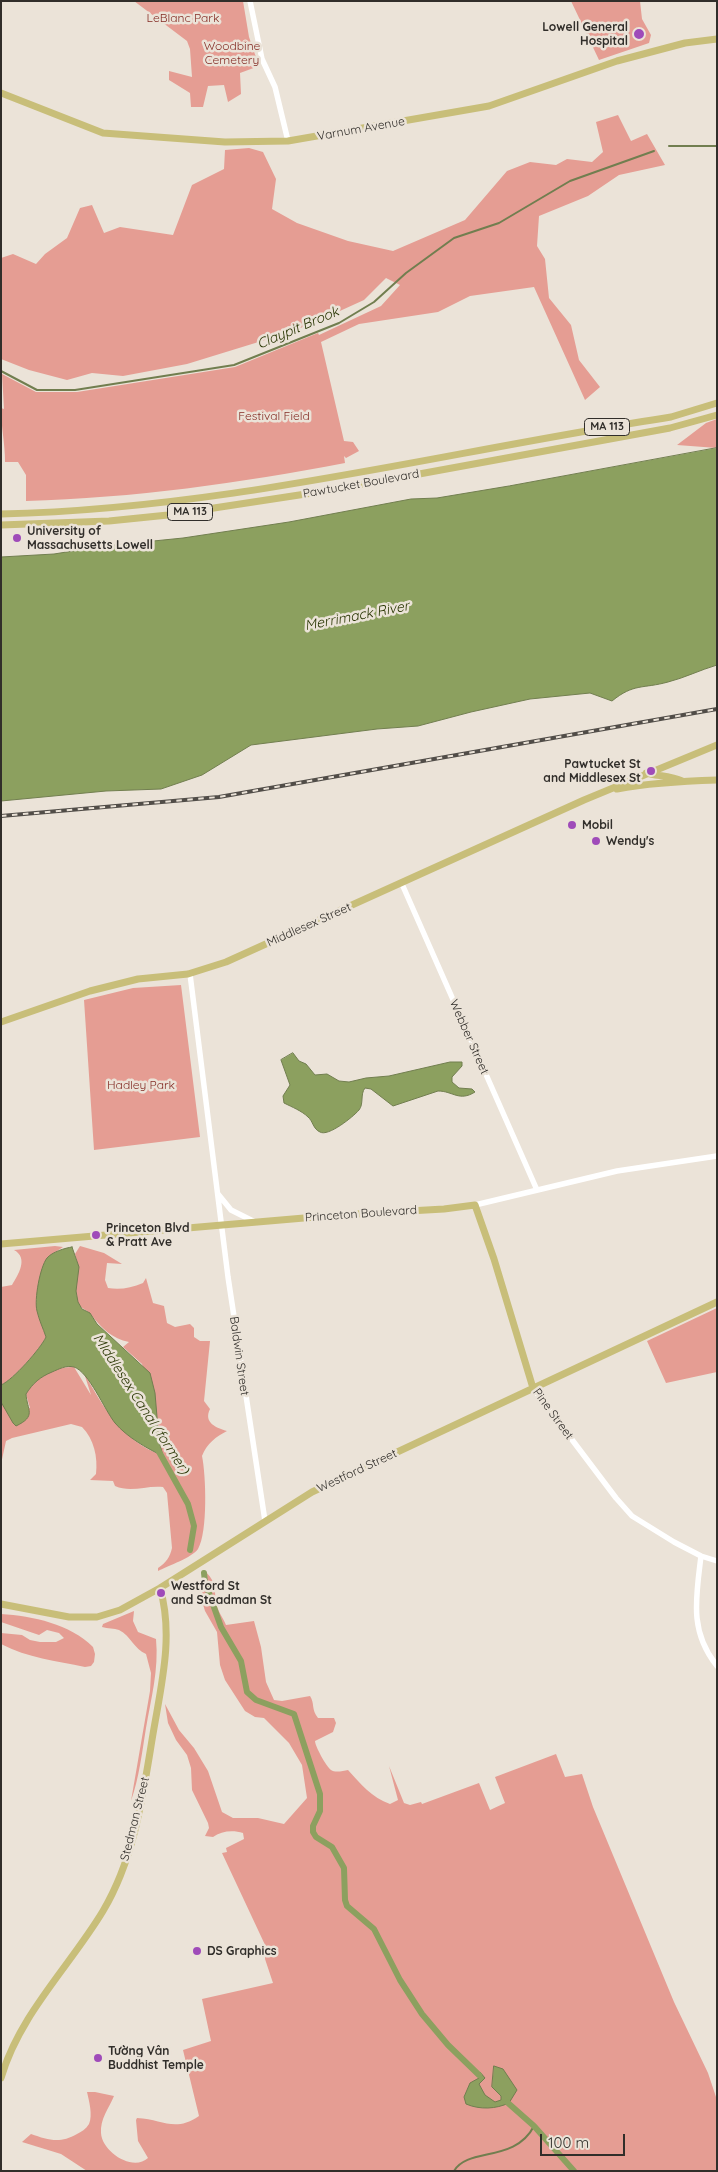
<!DOCTYPE html>
<meta charset="utf-8">
<style>
body{margin:0}
#map{position:relative;width:718px;height:2172px;overflow:hidden;background:#ebe3d8;font-family:Quicksand,sans-serif}
canvas{display:block}
.frame{position:absolute;inset:0;border:2px solid #312e2a;pointer-events:none}
.scale{position:absolute;left:540px;top:2134px;width:85px;height:22px;box-sizing:border-box;border:2px solid #312e2a;border-top:0;padding-left:6px;font-size:15px;line-height:18px;white-space:nowrap;color:#312e2a;-webkit-text-stroke:4px #ebe3d8;paint-order:stroke}
</style>
<div id="map">
<canvas width="718" height="2172"></canvas>
<div class="frame"></div>
<div class="scale">100 m</div>
</div>
<script>
const c = document.querySelector('canvas').getContext('2d');
c.lineJoin = 'round';
function paint(path, color) { c.fillStyle = color; c.fill(path, 'evenodd'); }
function trace(path, color, width, dash) { c.strokeStyle = color; c.lineWidth = width; c.lineCap = dash ? 'butt' : 'round'; c.setLineDash(dash || []); c.stroke(path); }
function write(font, color, halo, rows, align = 'center') {
  c.font = font + ' Quicksand,sans-serif'; c.lineWidth = 5; c.setLineDash([]); c.textBaseline = 'middle'; c.strokeStyle = halo; c.fillStyle = color; for (const [text, x, y, turn = 0] of rows) {
    c.save(); c.translate(x, y); c.rotate((+turn || 0) * Math.PI / 180); c.textAlign = isNaN(turn) ? turn : align; if (halo) c.strokeText(text, 0, 0); c.fillText(text, 0, 0); c.restore();
  }
}
const green = new Path2D(`
 M 134,1 L 243,1 L 249,37 L 259,66 L 240,73 L 241,94 L 228,102 L 224,85 L 208,86 L 203,107 L 191,107 L 190,93 L 169,80 L 169,71 L 192,77 L 190,49 L 187,41 Z
 M 571,1 L 640,1 L 642,19 L 651,35 L 649,43 L 599,60 Z
 M 618,115 L 631,141 L 647,134 L 665,165 L 619,175 L 588,196 L 539,216 L 537,246 L 545,259 L 549,298 L 571,325 L 579,360 L 600,387 L 585,400 L 534,287 L 470,296 L 438,312 L 359,324 L 321,342 L 344,441 L 353,442 L 359,451 L 346,458 L 344,456 L 345,463 C 240,483 134,498 26,501 L 26,475 L 18,462 L 5,462 C 5,443 1,427 1,408 L 4,409 L 2,374 L 36,392 L 77,392 L 235,367 L 318,333 L 319,335 L 381,306 L 400,285 L 386,278 L 364,300 L 331,315 L 291,332 L 187,364 L 123,376 L 92,373 L 67,380 L 29,370 L 1,359 L 1,258 L 13,254 L 36,264 L 45,254 L 67,238 L 80,208 L 92,205 L 104,233 L 120,227 L 173,235 L 192,185 L 224,169 L 225,150 L 249,148 L 263,152 L 276,179 L 272,209 L 297,223 L 348,241 L 393,251 L 465,220 L 507,171 L 530,162 L 556,165 L 567,159 L 592,162 L 603,152 L 596,122 Z
 M 717,419 L 717,448 L 677,445 L 706,423 Z
 M 181,985 L 200,1137 L 94,1150 L 84,1000 L 133,988 Z
 M 55,1246 L 63,1247 L 48,1257 L 36,1300 L 37,1310 L 46,1337 C 41,1348 13,1380 1,1385 L 1,1287 L 12,1285 C 18,1275 29,1258 14,1250 Z
 M 80,1246 L 104,1253 L 122,1264 L 107,1263 L 105,1280 L 108,1288 C 120,1290 131,1288 143,1283 L 146,1278 L 153,1303 L 164,1306 L 167,1323 L 175,1327 L 190,1324 L 194,1328 L 194,1337 L 200,1341 L 210,1341 L 204,1401 L 210,1409 C 203,1423 217,1428 227,1431 C 216,1437 207,1443 202,1456 C 206,1475 208,1532 198,1549 C 193,1557 168,1566 158,1571 L 158,1568 C 166,1563 170,1557 172,1548 L 167,1493 L 163,1487 C 147,1485 131,1493 115,1486 L 113,1481 L 90,1480 L 96,1474 C 98,1457 94,1439 82,1427 L 71,1424 L 12,1438 L 6,1441 L 1,1464 L 1,1402 L 4,1404 L 30,1408 L 26,1394 C 36,1377 54,1366 74,1367 L 91,1395 L 84,1373 C 103,1407 123,1442 162,1455 L 159,1441 L 155,1411 L 142,1364 L 123,1347 L 129,1342 C 112,1339 102,1328 92,1316 C 83,1305 77,1311 76,1292 C 75,1277 80,1269 75,1254 Z
 M 717,1308 L 717,1372 L 666,1383 L 647,1341 Z
 M 202,1572 L 206,1572 C 217,1584 214,1587 216,1602 C 217,1610 223,1618 226,1625 L 254,1621 L 261,1647 L 266,1682 L 274,1700 L 282,1701 L 310,1696 C 315,1704 311,1709 318,1718 L 334,1718 L 336,1723 L 333,1732 L 315,1741 C 315,1746 326,1766 331,1770 C 335,1773 343,1771 348,1770 C 360,1783 372,1798 390,1804 L 398,1800 L 389,1766 L 404,1803 L 410,1805 L 421,1802 L 422,1804 L 479,1783 L 490,1810 L 505,1803 L 495,1777 L 556,1754 L 565,1777 L 582,1774 L 593,1807 L 674,2002 L 708,2073 L 717,2100 L 717,2171 L 87,2171 L 61,2154 L 22,2142 L 31,2134 C 48,2140 60,2144 77,2134 C 81,2132 86,2129 89,2124 C 93,2115 89,2101 87,2092 L 95,2092 L 114,2096 C 109,2108 100,2119 101,2133 C 102,2152 133,2172 148,2158 L 138,2141 L 136,2120 L 137,2118 C 163,2119 174,2133 199,2116 L 183,2050 L 211,2041 L 202,1999 L 273,1983 L 265,1959 L 266,1947 L 222,1853 L 227,1852 L 226,1848 L 244,1839 L 243,1833 C 233,1830 221,1831 213,1837 L 205,1836 L 209,1828 L 208,1823 L 192,1790 L 191,1768 L 187,1755 L 176,1740 L 168,1723 L 165,1704 L 179,1730 L 194,1748 L 208,1771 L 222,1812 L 233,1818 L 258,1818 L 284,1824 L 307,1798 L 302,1765 L 289,1743 L 264,1718 L 255,1717 L 245,1711 L 225,1680 L 220,1665 L 217,1632 L 205,1611 L 202,1601 Z
 M 134,1611 L 133,1621 L 138,1632 L 156,1639 C 159,1669 151,1699 146,1728 C 142,1753 139,1778 131,1801 L 150,1691 L 151,1673 L 146,1654 C 134,1649 131,1636 119,1630 C 114,1628 108,1629 102,1627 L 103,1624 Z
 M 1,1614 C 33,1616 70,1624 93,1647 L 95,1654 L 94,1662 L 91,1666 L 85,1667 C 56,1661 28,1658 1,1644 L 1,1633 L 22,1635 L 30,1640 L 40,1642 L 56,1642 L 64,1638 L 59,1633 L 47,1630 L 39,1635 L 1,1622 Z`);
const water = new Path2D(`
 M 717,448 L 717,665 C 700,670 684,678 668,682 C 643,689 634,683 612,701 L 590,693 L 530,699 L 471,712 L 418,726 L 377,729 L 251,745 L 202,775 L 161,789 L 106,791 L 1,801 L 1,557 L 54,554 L 104,546 L 183,538 L 289,522 L 411,499 L 437,498 L 509,486 Z
 M 293,1053 L 299,1061 L 306,1064 L 315,1075 L 327,1074 L 339,1081 L 349,1082 L 366,1078 L 389,1076 L 450,1062 L 462,1062 L 462,1066 L 452,1077 L 452,1082 L 459,1088 L 472,1089 L 475,1092 C 459,1102 453,1091 438,1091 L 393,1106 L 371,1089 L 365,1088 C 360,1094 364,1104 359,1110 C 353,1117 328,1137 320,1132 C 313,1129 313,1121 308,1117 C 302,1111 292,1107 284,1103 L 283,1096 L 290,1085 L 281,1060 Z
 M 72,1247 L 79,1267 L 76,1291 L 78,1302 L 82,1309 L 90,1313 L 97,1324 L 150,1373 L 155,1393 L 159,1441 L 163,1456 C 146,1448 127,1437 115,1423 C 104,1409 89,1372 74,1367 C 66,1365 59,1369 52,1372 C 40,1377 33,1383 26,1394 C 27,1410 37,1416 16,1426 L 13,1423 L 1,1402 L 1,1385 C 13,1380 41,1348 46,1337 C 43,1328 39,1320 37,1311 C 34,1300 40,1267 47,1258 C 52,1252 65,1248 72,1247 Z
 M 494,2066 L 503,2069 L 517,2090 L 509,2103 C 496,2109 480,2110 466,2104 L 464,2097 L 470,2083 L 479,2078 L 480,2072 L 485,2078 L 479,2084 L 485,2095 L 495,2102 L 501,2100 L 501,2096 L 492,2087 Z`);
const stream = new Path2D(`
 M 669,146 L 717,146
 M 1,371 L 37,390 L 75,390 L 234,365 L 339,323 L 374,302 L 406,273 L 454,238 L 499,223 L 570,181 L 654,151
 M 454,2171 C 468,2147 515,2163 534,2126`);
const canal = new Path2D(`
 M 158,1450 L 188,1504 L 194,1526 L 190,1550
 M 204,1573 L 205,1582 L 221,1627 L 241,1661 L 247,1692 L 256,1700 L 294,1714 L 320,1794 L 320,1811 L 313,1826 L 313,1832 L 316,1837 L 332,1847 L 344,1868 L 345,1900 L 347,1906 L 374,1929 L 400,1980 L 422,2014 L 448,2045 L 479,2075
 M 508,2103 L 534,2126 L 574,2171`);
const minor = new Path2D(`
 M 250,1 L 262,59 L 275,87 L 288,141
 M 402,884 L 537,1190
 M 190,974 L 228,1277 L 265,1521
 M 218,1194 L 231,1210 L 255,1222
 M 475,1205 L 617,1171 L 717,1156
 M 533,1388 L 616,1498 L 632,1516 L 674,1542 L 701,1556 L 717,1561
 M 701,1556 C 696,1598 689,1631 717,1666`);
const major = new Path2D(`
 M 1,93 L 103,133 L 225,142 L 288,141 L 489,106 L 617,61 L 685,43 L 717,39
 M 1,514 C 228,509 448,451 671,417 L 717,403
 M 1,525 L 109,521 L 168,515 L 332,490 L 670,428 L 717,415
 M 646,773 C 657,776 672,776 682,781
 M 617,789 C 649,783 684,781 717,780
 M 1,1022 L 90,991 L 138,979 L 188,974 L 226,962 L 584,800 L 717,745
 M 1,1244 L 339,1215 L 444,1209 L 475,1205 L 494,1259 L 533,1388
 M 1,1604 L 69,1617 L 97,1617 L 120,1610 L 160,1588 L 312,1492 L 717,1302
 M 1,2078 C 19,2015 70,1966 103,1911 C 135,1857 143,1794 153,1734 C 161,1686 174,1636 160,1588`);
const rail = new Path2D(`
 M 1,816 L 219,797 L 717,709`);
const markers = [
 [639,34,6,"#9f4bb9"],
 [17,538,5,"#9f4bb9"],
 [651,771,5,"#9f4bb9"],
 [572,825,5,"#9f4bb9"],
 [596,841,5,"#9f4bb9"],
 [96,1235,5,"#9f4bb9"],
 [161,1593,5,"#9f4bb9"],
 [197,1951,5,"#9f4bb9"],
 [98,2058,5,"#9f4bb9"]
];
const shields = [
 [607,427,45],
 [190,512,45]
];
const shieldNames = [
 ["MA 113",607,427],
 ["MA 113",190,512]
];
const parkNames = [
 ["LeBlanc Park",183,18],
 ["Woodbine",232,46],
 ["Cemetery",232,60],
 ["Festival Field",274,416],
 ["Hadley Park",141,1085]
];
const poiNames = [
 ["Lowell General",628,27,"right"],
 ["Hospital",628,41,"right"],
 ["University of",27,531],
 ["Massachusetts Lowell",27,545],
 ["Pawtucket St",641,764,"right"],
 ["and Middlesex St",641,778,"right"],
 ["Mobil",582,825],
 ["Wendy's",606,841],
 ["Princeton Blvd",106,1228],
 ["& Pratt Ave",106,1242],
 ["Westford St",171,1586],
 ["and Steadman St",171,1600],
 ["DS Graphics",207,1951],
 ["Tường Vân",108,2051],
 ["Buddhist Temple",108,2065]
];
const streetNames = [
 ["Varnum Avenue",361,129,-10],
 ["Pawtucket Boulevard",361,484,-10],
 ["Middlesex Street",309,925,-24],
 ["Webber Street",469,1037,66],
 ["Princeton Boulevard",361,1214,-4],
 ["Baldwin Street",239,1356,82],
 ["Pine Street",553,1414,54],
 ["Westford Street",357,1471,-25],
 ["Stedman Street",135,1819,-76]
];
const waterNames = [
 ["Claypit Brook",298,328,-23],
 ["Merrimack River",357,616,-11],
 ["MIddlesex Canal (former)",141,1404,57]
];
paint(green, '#e59d93');
paint(water, '#8ca05f');
trace(water, '#717e4f', 1);
trace(stream, '#717e4f', 2);
trace(canal, '#8ca05f', 6);
trace(minor, '#fff', 5.5);
trace(major, '#c8be79', 7);
trace(rail, '#514d48', 4);
trace(rail, '#ebe3d8', 2, [5.5]);
for (const [x, y, r, color] of markers) { const dot = new Path2D(); dot.arc(x, y, r, 0, 2 * Math.PI); c.fillStyle = color; c.fill(dot); trace(dot, '#ebe3d8', 2); }
for (const [x, y, w] of shields) { const box = new Path2D(); box.roundRect(x - w / 2, y - 8.5, w, 17, 4); c.fillStyle = '#ebe3d8'; c.fill(box); trace(box, '#312e2a', 1); }
write('bold 11px', '#312e2a', null, shieldNames);
write('12px', '#842c25', '#ebe3d8', parkNames);
write('bold 12px', '#312e2a', '#ebe3d8', poiNames, 'left');
write('12px', '#312e2a', '#ebe3d8', streetNames);
write('italic 14px', '#293603', '#ebe3d8', waterNames);
</script>
